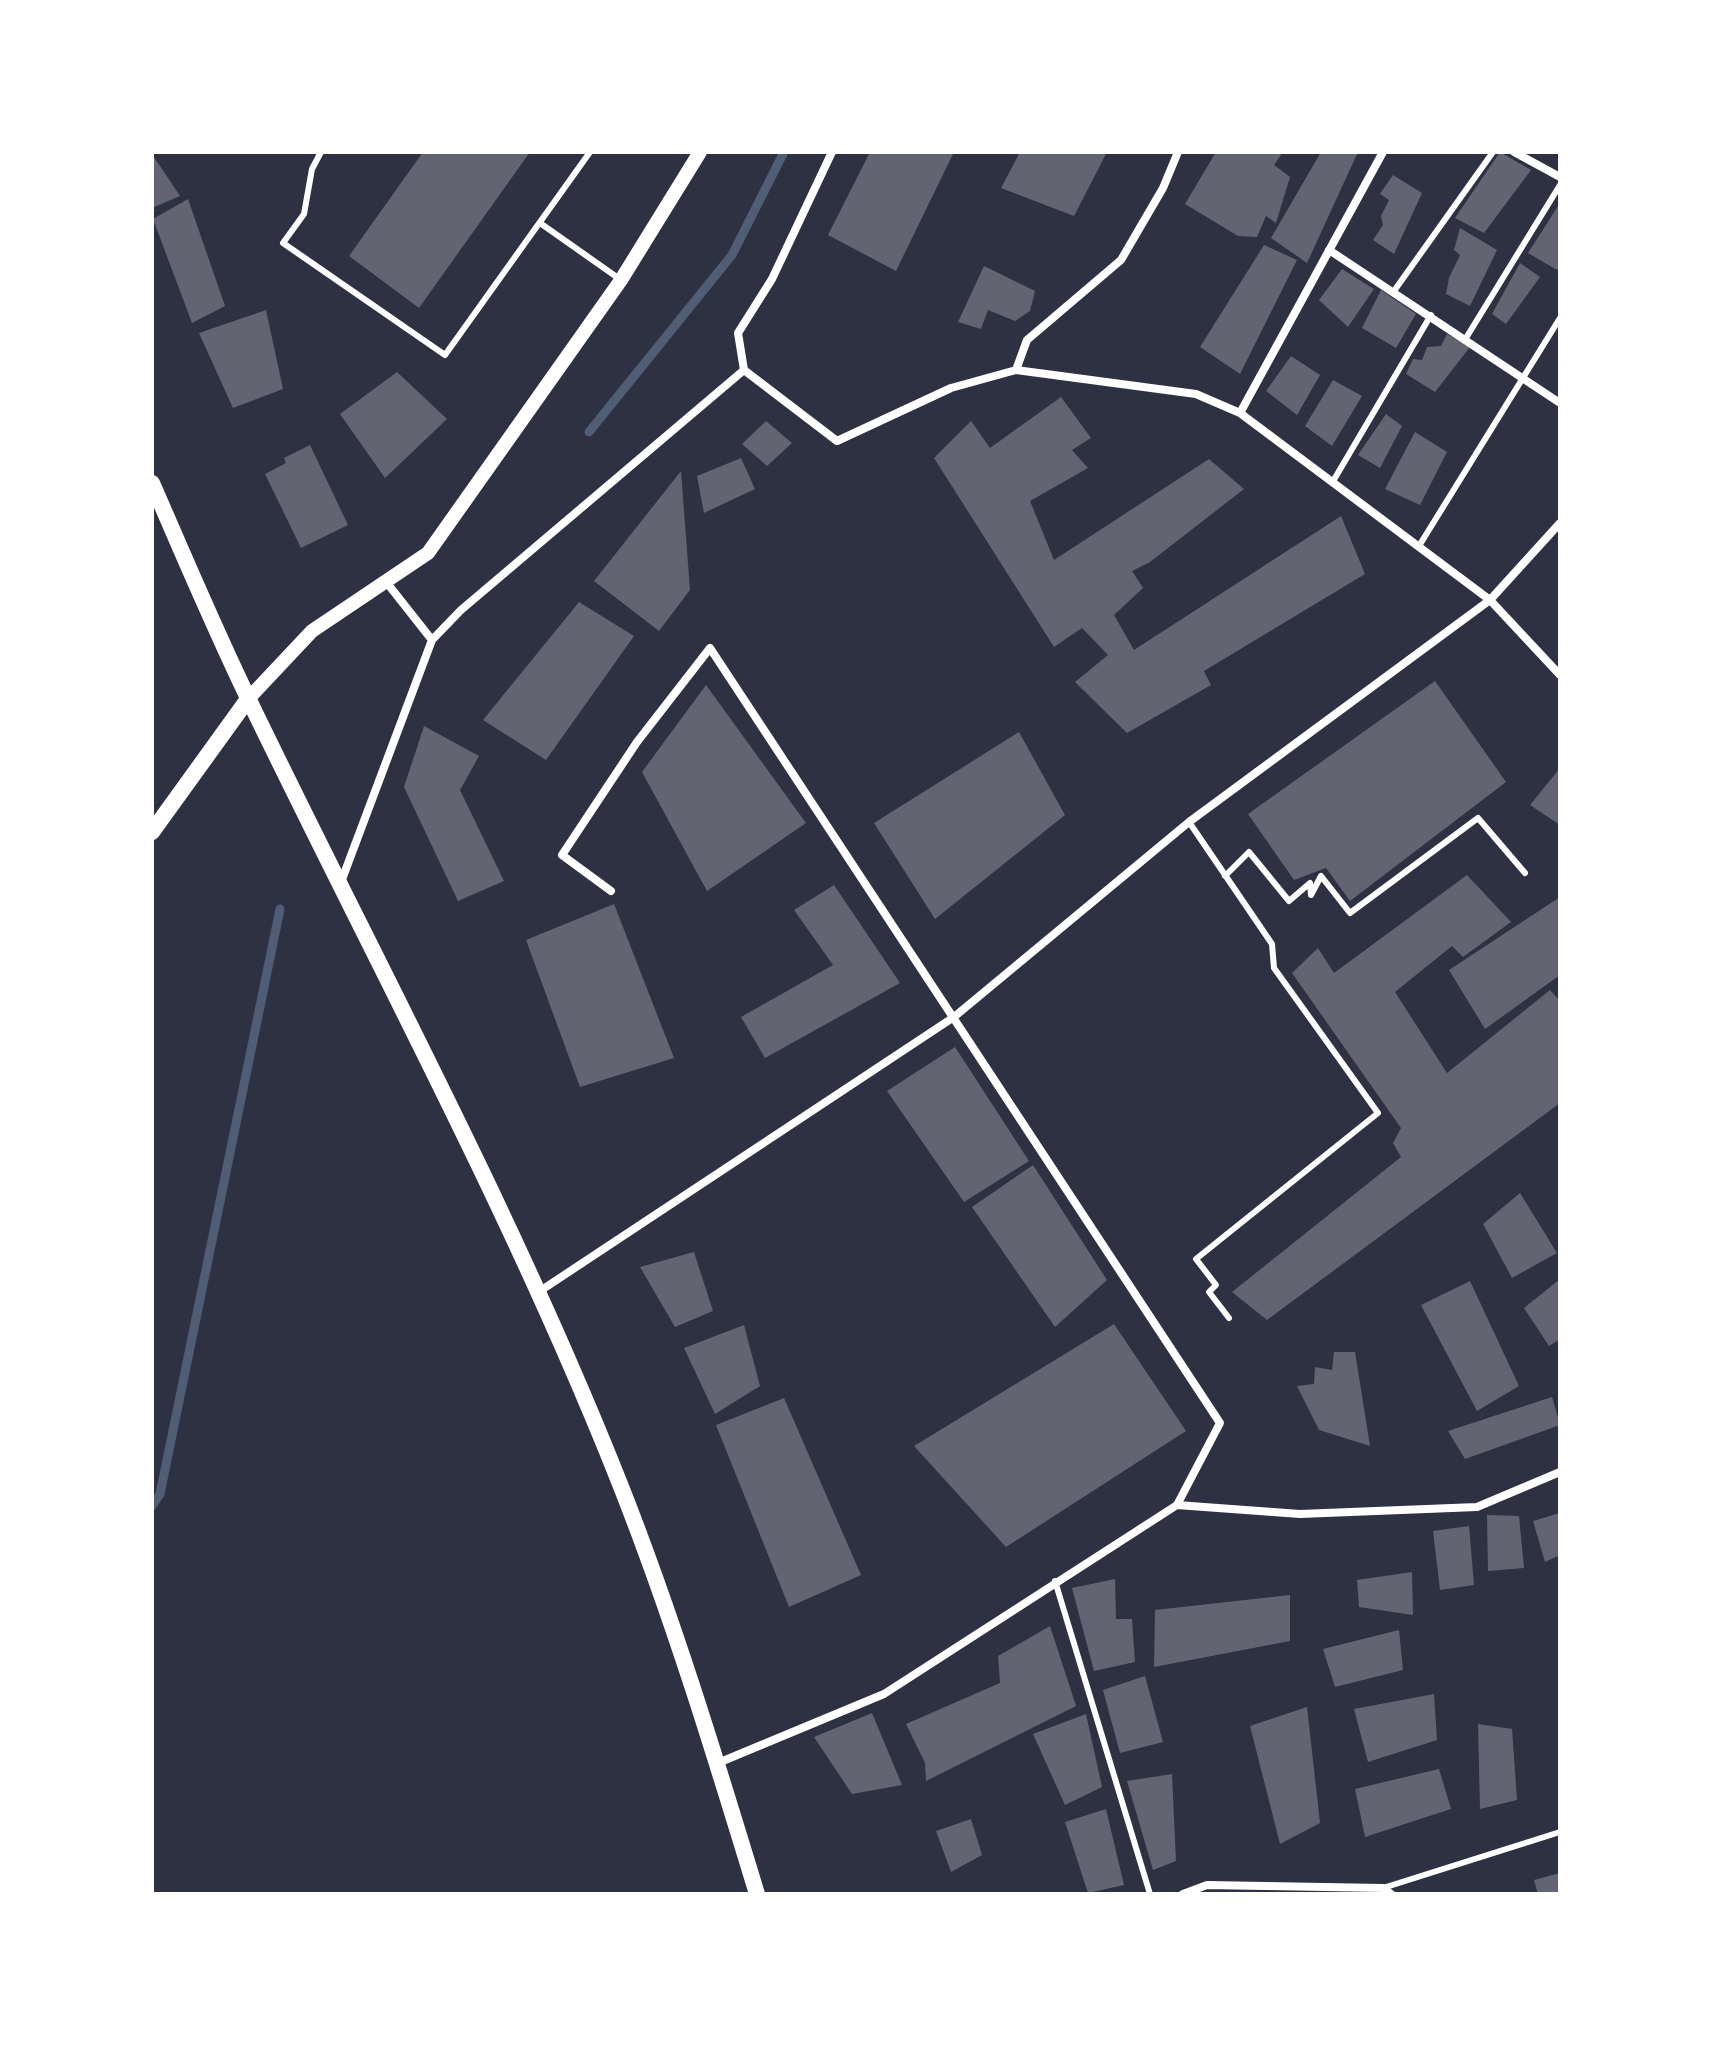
<!DOCTYPE html>
<style>
body{margin:0}
#map{position:relative;width:1712px;height:2046px;overflow:hidden;background:#2d3142;font-family:"Titillium Web",sans-serif}
canvas{display:block}
.frame{position:absolute;inset:0;border:154px solid #fff;pointer-events:none}
</style>
<div id="map">
<canvas width="1712" height="2046"></canvas>
<div class="frame"></div>
</div>
<script>
const c = document.querySelector('canvas').getContext('2d');
c.lineJoin = 'round';
function trace(path, color, width, dash) { c.strokeStyle = color; c.lineWidth = width; c.lineCap = dash ? 'butt' : 'round'; c.setLineDash(dash || []); c.stroke(path); }
function paint(path, color) { c.fillStyle = color; c.fill(path, 'evenodd'); }
const stream = new Path2D(`
 M 589,432 L 732,255 L 784,152
 M 152,1506 L 160,1494 L 280,909`);
const building = new Path2D(`
 M 423,152 L 530,152 L 419,308 L 349,256 Z
 M 870,152 L 954,152 L 896,271 L 828,235 Z
 M 1020,152 L 1107,152 L 1074,216 L 1001,188 Z
 M 1216,152 L 1283,152 L 1274,165 L 1290,177 L 1276,223 L 1266,216 L 1257,237 L 1238,236 L 1185,204 Z
 M 1321,152 L 1358,152 L 1307,263 L 1271,238 Z
 M 1500,152 L 1531,170 L 1484,233 L 1455,218 Z
 M 152,154 L 180,196 L 152,208 Z
 M 1393,175 L 1422,193 L 1394,254 L 1373,240 L 1383,225 L 1381,216 L 1389,200 L 1380,194 Z
 M 188,199 L 225,306 L 192,323 L 153,219 Z
 M 1560,203 L 1560,265 L 1557,270 L 1528,253 Z
 M 1460,228 L 1497,250 L 1470,306 L 1446,294 L 1449,278 L 1460,255 L 1454,250 Z
 M 1264,245 L 1297,260 L 1240,374 L 1200,347 Z
 M 1520,263 L 1540,277 L 1506,324 L 1492,314 Z
 M 984,266 L 1035,291 L 1030,311 L 1015,321 L 988,310 L 981,329 L 958,322 Z
 M 1342,269 L 1374,289 L 1348,327 L 1319,300 Z
 M 1381,290 L 1416,314 L 1396,348 L 1362,328 Z
 M 266,310 L 283,389 L 233,408 L 199,333 Z
 M 1447,334 L 1470,347 L 1435,392 L 1406,374 L 1413,359 L 1422,360 L 1427,347 L 1441,346 Z
 M 1291,356 L 1320,375 L 1297,415 L 1266,391 Z
 M 397,372 L 447,419 L 385,478 L 340,414 Z
 M 1333,380 L 1362,396 L 1332,446 L 1305,426 Z
 M 1061,397 L 1091,438 L 1072,450 L 1088,468 L 1030,501 L 1054,560 L 1209,459 L 1244,489 L 1150,562 L 1132,571 L 1143,588 L 1114,615 L 1134,650 L 1341,516 L 1365,574 L 1204,671 L 1211,685 L 1127,733 L 1075,682 L 1108,655 L 1082,628 L 1054,647 L 934,458 L 971,421 L 990,448 Z
 M 1386,414 L 1402,426 L 1380,468 L 1358,455 Z
 M 766,421 L 792,443 L 767,466 L 742,444 Z
 M 1415,432 L 1447,452 L 1420,505 L 1385,489 Z
 M 310,445 L 348,525 L 301,548 L 265,474 L 286,463 L 284,458 Z
 M 741,458 L 755,489 L 704,513 L 697,476 Z
 M 681,471 L 690,590 L 659,631 L 594,581 Z
 M 579,602 L 634,636 L 546,760 L 483,720 Z
 M 1435,681 L 1506,782 L 1350,901 L 1326,868 L 1294,880 L 1248,814 Z
 M 706,685 L 806,823 L 707,891 L 642,772 Z
 M 424,726 L 479,756 L 460,790 L 504,881 L 458,901 L 404,787 Z
 M 1019,732 L 1065,815 L 935,919 L 874,823 Z
 M 1560,768 L 1560,825 L 1530,805 Z
 M 1467,875 L 1511,922 L 1463,957 L 1452,946 L 1395,992 L 1447,1073 L 1550,990 L 1560,1001 L 1560,1103 L 1267,1320 L 1232,1292 L 1401,1157 L 1393,1143 L 1401,1128 L 1292,973 L 1318,948 L 1334,973 Z
 M 834,885 L 900,983 L 765,1058 L 741,1017 L 833,965 L 794,910 Z
 M 1560,897 L 1560,975 L 1485,1029 L 1449,970 Z
 M 614,904 L 674,1058 L 580,1087 L 526,940 Z
 M 955,1047 L 1029,1161 L 964,1202 L 887,1091 Z
 M 1033,1165 L 1107,1280 L 1055,1327 L 972,1207 Z
 M 1520,1193 L 1557,1253 L 1512,1278 L 1483,1224 Z
 M 694,1252 L 713,1311 L 675,1327 L 640,1267 Z
 M 1560,1279 L 1560,1339 L 1549,1346 L 1524,1308 Z
 M 1470,1281 L 1519,1386 L 1477,1411 L 1421,1305 Z
 M 1114,1324 L 1186,1431 L 1006,1547 L 914,1446 Z
 M 744,1325 L 760,1386 L 715,1414 L 684,1348 Z
 M 1334,1352 L 1355,1352 L 1370,1446 L 1319,1430 L 1297,1386 L 1314,1384 L 1315,1367 L 1332,1370 Z
 M 1552,1397 L 1560,1425 L 1465,1459 L 1448,1431 Z
 M 784,1398 L 861,1575 L 789,1607 L 716,1425 Z
 M 1560,1513 L 1560,1555 L 1545,1562 L 1533,1521 Z
 M 1487,1515 L 1519,1516 L 1524,1568 L 1488,1571 Z
 M 1469,1526 L 1474,1585 L 1440,1590 L 1433,1531 Z
 M 1412,1572 L 1413,1615 L 1359,1607 L 1357,1580 Z
 M 1115,1579 L 1116,1619 L 1132,1619 L 1135,1662 L 1094,1671 L 1072,1588 Z
 M 1290,1595 L 1290,1641 L 1154,1667 L 1155,1610 Z
 M 1050,1626 L 1076,1706 L 926,1781 L 925,1763 L 906,1724 L 1000,1683 L 998,1656 Z
 M 1399,1630 L 1403,1670 L 1335,1687 L 1323,1649 Z
 M 1145,1676 L 1163,1742 L 1120,1753 L 1103,1690 Z
 M 1434,1694 L 1437,1740 L 1368,1762 L 1354,1709 Z
 M 1307,1707 L 1320,1823 L 1280,1844 L 1250,1726 Z
 M 872,1713 L 902,1785 L 852,1794 L 814,1737 Z
 M 1086,1714 L 1102,1787 L 1065,1805 L 1033,1734 Z
 M 1478,1724 L 1512,1729 L 1517,1800 L 1480,1809 Z
 M 1439,1769 L 1451,1809 L 1365,1837 L 1355,1789 Z
 M 1172,1774 L 1176,1861 L 1153,1870 L 1127,1781 Z
 M 1106,1809 L 1124,1885 L 1088,1893 L 1065,1822 Z
 M 971,1819 L 982,1855 L 951,1872 L 936,1831 Z
 M 1560,1873 L 1560,1894 L 1538,1894 L 1534,1880 Z`);
const service = new Path2D(`
 M 321,152 L 312,169 L 304,214 L 283,243 L 445,355 L 590,152
 M 540,223 L 621,280
 M 1394,291 L 1493,152
 M 1466,338 L 1560,185
 M 1332,483 L 1431,315
 M 1419,546 L 1560,318
 M 1189,822 L 1272,944 L 1274,968 L 1378,1113 L 1196,1259 L 1216,1285 L 1209,1292 L 1229,1318
 M 1225,876 L 1249,852 L 1289,901 L 1310,883 L 1311,895 L 1321,876 L 1350,913 L 1478,818 L 1525,873
 M 1055,1581 L 1150,1894
 M 1383,1888 L 1560,1832`);
const minor = new Path2D(`
 M 1383,152 L 1240,413 L 1490,600 L 1560,675
 M 1514,152 L 1560,177
 M 1329,250 L 1560,403
 M 744,370 L 738,333 L 772,279 L 832,152
 M 1016,370 L 1196,394 L 1240,413
 M 387,583 L 432,640
 M 341,882 L 432,640 L 461,610 L 744,370 L 837,441 L 951,388 L 1016,370 L 1027,340 L 1121,260 L 1163,188 L 1178,152
 M 611,891 L 562,855 L 637,742 L 710,648 L 1220,1423 L 1177,1505 L 884,1694 L 718,1763
 M 537,1293 L 954,1017 L 1189,822 L 1490,600 L 1560,523
 M 1177,1505 L 1300,1514 L 1477,1507 L 1560,1472
 M 1183,1894 L 1207,1885 L 1383,1888 L 1391,1894`);
const tertiary = new Path2D(`
 M 248,699 L 312,631 L 428,553 L 621,280 L 700,152`);
const secondary = new Path2D(`
 M 152,483 C 184,556 215,630 250,702 C 375,961 514,1216 620,1484 C 673,1618 715,1756 757,1894
 M 152,832 L 248,699`);
trace(stream, '#4f5d75', 9);
paint(building, '#626471');
trace(service, '#fff', 6);
trace(minor, '#fff', 8);
trace(tertiary, '#fff', 14);
trace(secondary, '#fff', 16);
</script>
